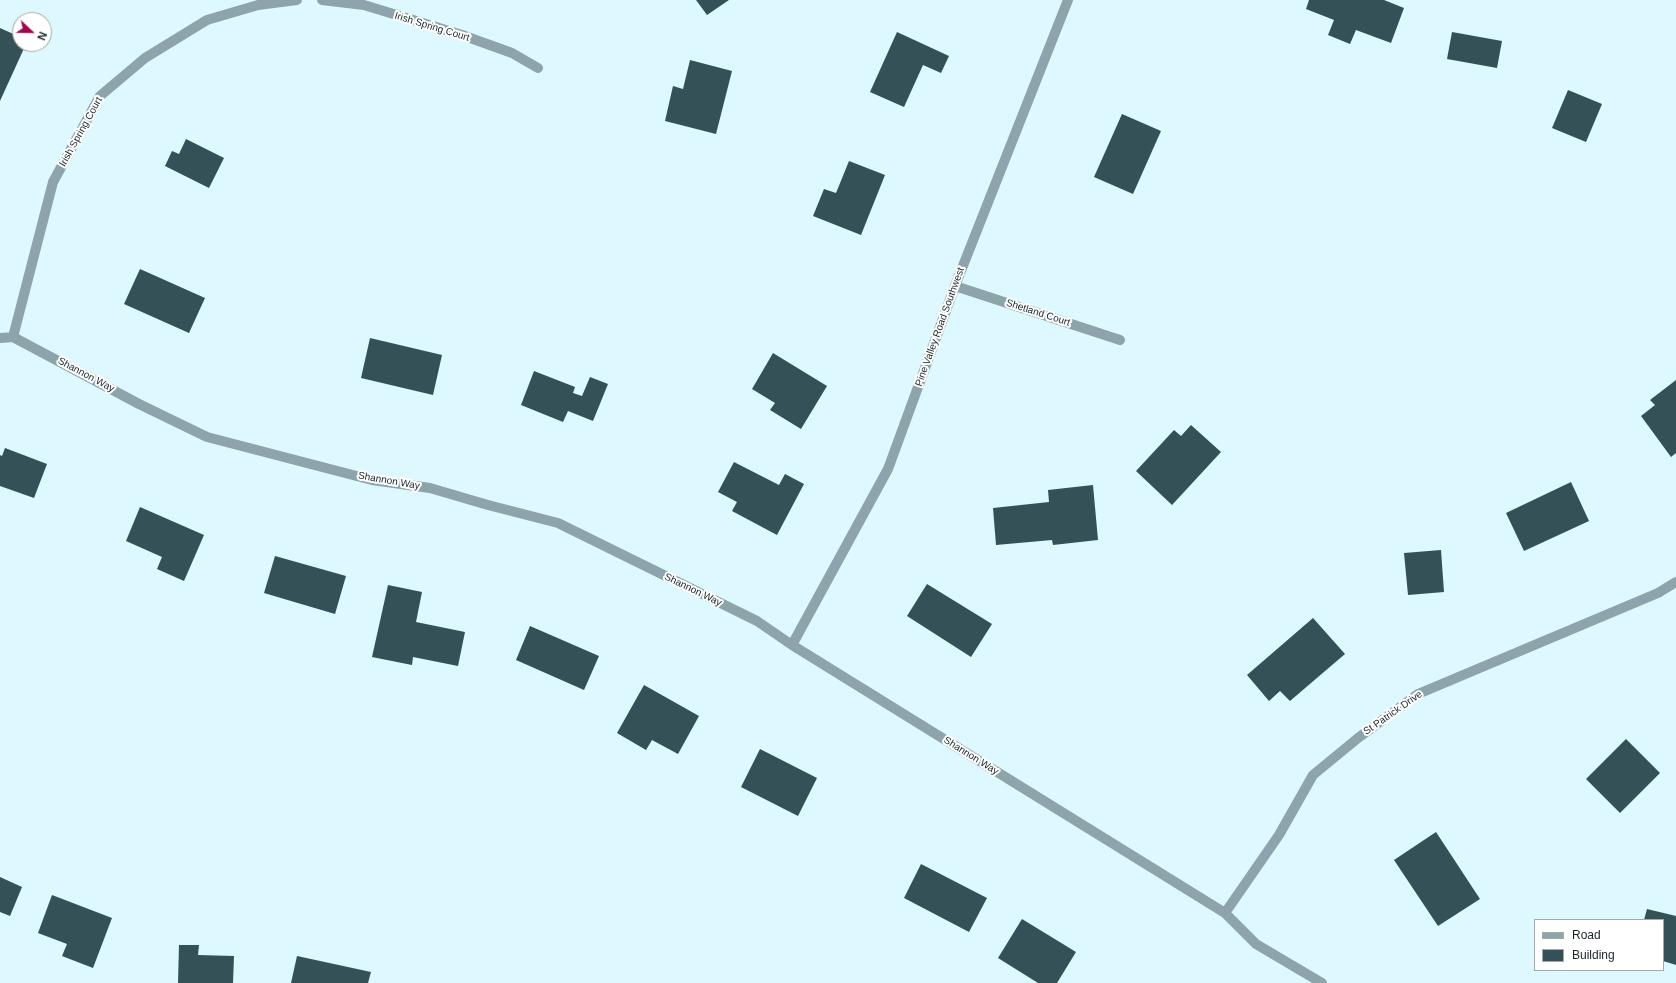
<!DOCTYPE html>
<style>
body{margin:0}
#map{position:relative;width:1676px;height:983px;overflow:hidden;background:#ddf8fe;font-family:Helvetica,sans-serif}
canvas{display:block}
.legend{position:absolute;left:1534px;top:919px;width:130px;height:52px;box-sizing:border-box;background:#fff;border:1px solid #a3a8a9;margin:0;padding:5px 7px;list-style:none;font-size:12px;color:#182528}
.legend li{display:flex;align-items:center;gap:8px;height:20px}
.legend b{width:20px;border:1px solid #a3a8a9}
.north{position:absolute;left:12px;top:12px;width:40px;height:40px;box-sizing:border-box;background:#fff;border:1px solid #a3a8a9;border-radius:50%;rotate:112deg;font-size:11px;font-weight:700;line-height:16px;text-align:center;color:#182528}
.north::after{content:'';display:block;margin:auto;width:14px;height:18px;background:#9f064b;clip-path:polygon(50% 0,100% 100%,50% 72%,0 100%)}
</style>
<div id="map">
<canvas width="1676" height="983"></canvas>
<ul class="legend">
<li><b style="height:5px;background:#8ca4aa"></b>Road</li>
<li><b style="height:11px;background:#345158"></b>Building</li>
</ul>
<div class="north">N</div>
</div>
<script>
const c = document.querySelector('canvas').getContext('2d');
c.lineJoin = 'round';
function paint(path, color) { c.fillStyle = color; c.fill(path, 'evenodd'); }
function trace(path, color, width, dash) { c.strokeStyle = color; c.lineWidth = width; c.lineCap = dash ? 'butt' : 'round'; c.setLineDash(dash || []); c.stroke(path); }
function write(font, color, halo, rows, align = 'center') {
  c.font = font + ' Helvetica,sans-serif'; c.lineWidth = 4; c.setLineDash([]); c.textBaseline = 'middle'; c.strokeStyle = halo; c.fillStyle = color; for (const [text, x, y, turn = 0] of rows) {
    c.save(); c.translate(x, y); c.rotate((+turn || 0) * Math.PI / 180); c.textAlign = isNaN(turn) ? turn : align; if (halo) c.strokeText(text, 0, 0); c.fillText(text, 0, 0); c.restore();
  }
}
const building = new Path2D(`
 M 696,0 L 729,0 L 707,15 Z
 M 1309,0 L 1384,0 L 1404,8 L 1391,43 L 1356,30 L 1350,44 L 1328,35 L 1334,20 L 1306,9 Z
 M 0,28 L 20,37 L 20,44 L 26,44 L 0,101 Z
 M 897,32 L 949,56 L 941,73 L 923,65 L 904,107 L 870,92 Z
 M 1452,32 L 1502,41 L 1497,68 L 1447,59 Z
 M 690,60 L 732,71 L 716,134 L 665,121 L 673,86 L 683,89 Z
 M 1568,90 L 1602,104 L 1586,142 L 1552,128 Z
 M 1122,114 L 1161,131 L 1133,194 L 1094,177 Z
 M 186,139 L 224,158 L 209,188 L 165,166 L 172,151 L 179,154 Z
 M 849,161 L 885,175 L 861,235 L 813,216 L 824,189 L 836,193 Z
 M 140,269 L 205,298 L 189,333 L 124,304 Z
 M 370,338 L 442,355 L 433,395 L 361,378 Z
 M 773,353 L 827,386 L 801,429 L 770,410 L 775,403 L 752,389 Z
 M 534,371 L 575,387 L 573,393 L 582,396 L 590,377 L 608,384 L 593,421 L 568,411 L 563,422 L 521,405 Z
 M 1676,380 L 1676,453 L 1671,457 L 1641,416 L 1655,405 L 1650,400 Z
 M 1191,425 L 1221,452 L 1172,505 L 1136,471 L 1174,430 L 1181,436 Z
 M 5,448 L 47,464 L 34,498 L 0,486 L 0,455 L 2,456 Z
 M 734,462 L 779,485 L 785,474 L 804,484 L 777,535 L 732,511 L 737,502 L 718,492 Z
 M 1571,482 L 1589,521 L 1524,551 L 1506,513 Z
 M 1093,485 L 1098,540 L 1053,545 L 1052,540 L 996,545 L 993,508 L 1049,502 L 1048,490 Z
 M 140,507 L 204,535 L 184,581 L 157,569 L 162,557 L 126,541 Z
 M 1441,550 L 1444,592 L 1408,595 L 1404,553 Z
 M 275,556 L 346,576 L 335,614 L 264,593 Z
 M 927,584 L 992,624 L 971,657 L 907,616 Z
 M 388,585 L 422,592 L 416,622 L 465,632 L 458,666 L 413,657 L 412,665 L 372,657 Z
 M 1313,618 L 1345,654 L 1290,701 L 1280,691 L 1269,701 L 1247,675 Z
 M 530,626 L 599,656 L 584,690 L 516,660 Z
 M 644,685 L 699,716 L 678,754 L 652,740 L 646,750 L 617,733 Z
 M 1626,739 L 1660,773 L 1620,813 L 1586,779 Z
 M 760,749 L 817,778 L 798,816 L 741,787 Z
 M 1436,832 L 1480,899 L 1438,926 L 1394,860 Z
 M 921,864 L 987,898 L 969,932 L 904,898 Z
 M 0,877 L 22,887 L 10,916 L 0,912 Z
 M 52,895 L 112,918 L 93,968 L 62,956 L 67,944 L 38,933 Z
 M 1647,909 L 1676,916 L 1676,965 L 1663,961 L 1663,920 L 1644,920 Z
 M 1022,919 L 1076,952 L 1057,983 L 1038,983 L 998,958 Z
 M 179,945 L 199,945 L 198,955 L 234,956 L 233,983 L 178,983 Z
 M 297,956 L 371,972 L 368,983 L 291,983 Z`);
const street = new Path2D(`
 M 322,0 L 364,5 L 462,35 L 512,53 L 538,68
 M 955,286 L 1120,340
 M 13,337 L 53,182 L 100,96 L 145,58 L 207,20 L 258,5 L 297,0
 M 0,338 L 13,337 L 139,404 L 207,437 L 372,480 L 430,488 L 488,505 L 558,523 L 757,621 L 792,645 L 1225,913 L 1256,944 L 1322,983
 M 792,645 L 888,469 L 955,286 L 1068,0
 M 1225,913 L 1279,835 L 1313,775 L 1358,738 L 1418,694 L 1658,593 L 1676,582`);
const streetNames = [
 ["Irish Spring Court",432,27,17],
 ["Irish Spring Court",81,132,-61],
 ["Shetland Court",1038,313,18],
 ["Pine Valley Road Southwest",940,327,-70],
 ["Shannon Way",86,375,28],
 ["Shannon Way",389,481,10],
 ["Shannon Way",693,590,26],
 ["St Patrick Drive",1393,713,-35],
 ["Shannon Way",971,756,32]
];
paint(building, '#345158');
trace(street, '#8ca4aa', 10);
write('10px', '#182528', '#fff', streetNames);
</script>
